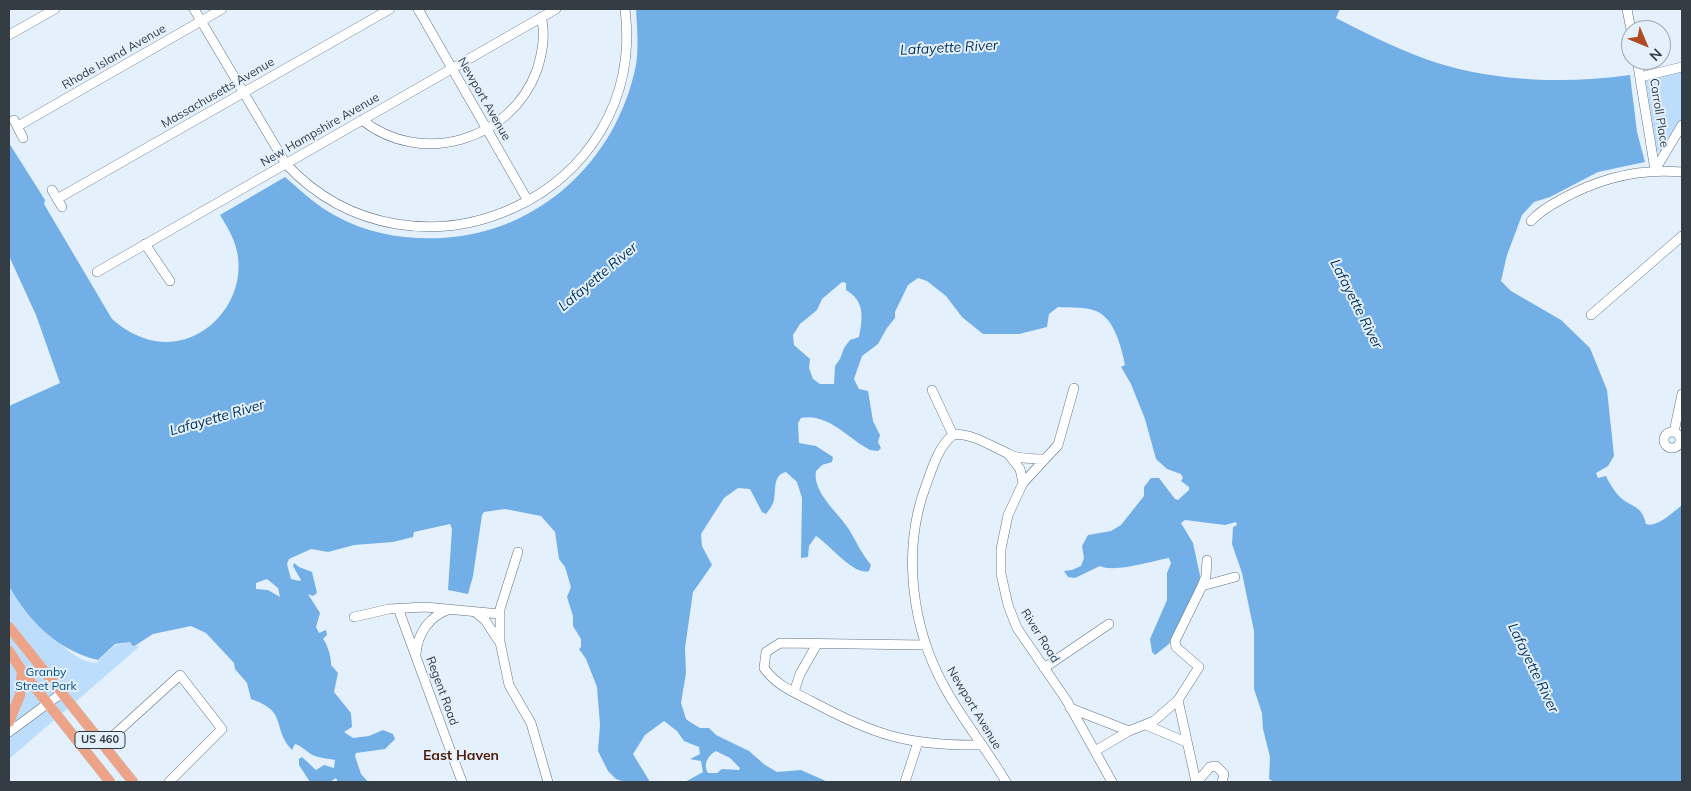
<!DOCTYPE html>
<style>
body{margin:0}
#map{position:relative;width:1691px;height:791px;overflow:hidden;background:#e4f0fc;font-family:Mulish,sans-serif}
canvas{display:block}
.frame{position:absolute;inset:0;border:10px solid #343c44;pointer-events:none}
.north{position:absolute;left:1621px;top:20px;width:50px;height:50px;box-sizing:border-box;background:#e4f0fc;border:1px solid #9ea8b2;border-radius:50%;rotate:135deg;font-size:14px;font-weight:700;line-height:20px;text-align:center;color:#343c44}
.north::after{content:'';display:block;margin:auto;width:18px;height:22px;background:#b04a21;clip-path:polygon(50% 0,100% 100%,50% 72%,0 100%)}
</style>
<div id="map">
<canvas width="1691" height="791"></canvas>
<div class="frame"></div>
<div class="north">N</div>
</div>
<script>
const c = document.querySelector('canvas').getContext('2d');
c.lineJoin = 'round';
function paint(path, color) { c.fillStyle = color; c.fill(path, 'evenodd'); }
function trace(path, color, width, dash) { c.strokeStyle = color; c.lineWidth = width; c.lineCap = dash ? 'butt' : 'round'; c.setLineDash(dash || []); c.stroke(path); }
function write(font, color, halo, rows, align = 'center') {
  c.font = font + ' Mulish,sans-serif'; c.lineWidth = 4; c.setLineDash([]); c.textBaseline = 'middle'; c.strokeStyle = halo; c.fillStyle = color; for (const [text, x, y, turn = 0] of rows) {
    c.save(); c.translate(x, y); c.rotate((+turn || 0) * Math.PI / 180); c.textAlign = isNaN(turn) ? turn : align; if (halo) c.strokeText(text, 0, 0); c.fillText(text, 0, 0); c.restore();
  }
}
const green = new Path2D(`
 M 1682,69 L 1682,119 L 1661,152 L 1657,151 L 1646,81 Z
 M 9,567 C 26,596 58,660 96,663 L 114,646 L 129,642 L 139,647 L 9,759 Z`);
const water = new Path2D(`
 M 636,9 L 1340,9 L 1336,18 C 1375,38 1417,59 1459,69 C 1515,82 1573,83 1630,75 L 1637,132 L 1645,162 L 1598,172 L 1550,197 L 1534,202 L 1522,215 L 1507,255 L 1501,281 L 1511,291 L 1561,320 L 1590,348 L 1607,390 L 1614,456 L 1608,466 L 1596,473 L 1598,478 L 1606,476 C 1608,481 1615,492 1619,496 C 1629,507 1642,504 1646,524 C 1657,528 1673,512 1682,505 L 1682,502 L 1682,782 L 1274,782 L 1269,779 L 1270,757 L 1263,729 L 1262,713 L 1254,689 L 1254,631 L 1242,573 L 1232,544 L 1233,527 L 1237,525 L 1236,522 L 1225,525 L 1185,520 L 1181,523 L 1193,543 L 1201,580 L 1169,644 L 1155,655 L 1152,652 L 1150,639 L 1167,600 L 1167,573 L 1171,563 L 1169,558 C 1152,561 1114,573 1100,566 L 1075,578 L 1068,577 L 1064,571 L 1072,570 L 1081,566 L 1084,558 L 1082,546 L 1088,535 L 1111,531 L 1121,525 L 1144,496 L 1144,487 L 1151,478 L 1159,478 L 1175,499 L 1178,500 L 1189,490 L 1189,487 L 1181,481 L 1183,478 L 1181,474 L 1167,469 L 1156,459 L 1145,419 L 1131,384 L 1121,367 L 1125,365 C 1122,349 1115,322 1100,313 C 1089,306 1070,308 1058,307 L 1049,314 L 1047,327 L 1019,334 L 983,334 L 962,317 L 946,296 L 927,281 L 918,278 L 908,285 L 895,312 L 895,318 L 887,328 L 878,344 L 862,356 L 854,379 L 859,389 L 868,391 L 873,421 L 880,435 L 878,442 L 881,448 L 878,451 L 870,450 C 848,439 829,413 801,418 L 798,423 L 799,443 L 816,446 L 833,457 L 832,462 L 822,465 L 816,471 C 812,493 840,514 850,531 C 857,543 862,554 871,565 L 869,571 C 854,576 829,544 816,536 L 809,546 L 808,557 L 801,558 L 802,498 L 797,482 L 786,472 C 773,475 776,489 774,500 C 773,505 769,510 766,514 L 762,512 L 750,489 L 738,488 L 724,498 L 701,534 L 702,546 L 712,565 L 693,592 L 685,648 L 686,673 L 681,703 L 686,719 L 690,722 L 700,728 L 709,728 L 716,735 L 749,751 L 765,765 L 777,772 L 801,770 L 828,782 L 685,782 L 703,772 L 701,761 L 690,759 L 700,754 L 699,747 L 684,741 L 677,731 L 664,721 L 645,735 L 633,754 L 650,782 L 625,782 L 616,779 L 608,771 L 598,751 L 600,725 L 597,687 L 586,659 L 579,649 L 581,647 L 581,639 L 573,626 L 573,616 L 567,597 L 571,587 L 565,567 L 559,559 L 555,532 L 541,516 L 505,509 L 484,512 L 482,515 L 473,576 L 468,594 L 448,590 L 452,529 L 450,524 L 414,532 L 413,537 L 393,542 L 354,545 L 328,552 L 311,549 L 289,559 L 287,564 L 291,579 L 300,581 L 301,580 L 293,566 L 294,563 L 299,567 L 312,572 L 317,593 L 313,596 L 308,594 L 320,613 L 316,627 L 319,633 L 326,630 L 327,635 L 323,639 C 327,643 332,659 331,665 L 338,673 L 334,692 L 351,713 L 352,727 L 344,732 L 353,738 L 369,736 L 383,730 L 393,734 L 395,739 L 385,749 L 356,753 L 355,756 L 361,774 L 368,782 L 338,782 L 336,778 L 330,782 L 310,782 L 299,765 L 299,759 L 302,757 L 316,770 L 324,765 L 334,768 L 335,760 C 328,758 323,759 315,756 C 308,754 303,746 295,744 L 292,750 C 271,727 289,712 251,699 L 247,683 L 235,669 L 234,663 L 206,633 L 191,626 L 153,634 L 136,645 L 133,646 L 130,642 L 115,644 L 98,660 C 57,650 29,621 9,586 L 9,406 L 60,383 L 36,315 L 9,256 L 9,143 L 45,200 L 44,204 L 112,319 C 125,330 138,338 155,341 C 204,349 244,303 238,257 C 236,241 228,228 220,215 L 285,177 C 301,191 317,206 336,216 C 368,234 406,240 442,238 C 539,233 617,160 636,65 C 639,47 637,28 636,9 ZM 842,282 L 846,283 L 846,290 C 865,301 863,318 859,337 L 850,340 L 844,348 L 840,359 L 835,366 L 834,384 L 820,384 L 813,379 L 809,368 L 810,359 L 794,345 L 793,335 L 800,324 L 817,310 L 822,299 ZM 267,579 L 278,588 L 280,597 L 268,590 L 256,589 L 256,583 ZM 716,751 L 730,758 L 740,768 L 739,770 L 722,769 L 717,773 L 708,773 C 703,765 707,756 716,751 Z`);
const minor = new Path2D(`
 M 194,9 L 286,164 C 414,301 649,197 625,9
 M 418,9 L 528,201
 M 1627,9 L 1631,30
 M 9,35 L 55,9
 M 1637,60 L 1655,170
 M 1640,77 L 1682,67
 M 14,120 L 23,138
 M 362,120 C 421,167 511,141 537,70 C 542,54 546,34 541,17
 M 18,126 L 222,9
 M 1655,170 L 1682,125
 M 52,190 L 62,207
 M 57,199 L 390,9
 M 1531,221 C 1539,212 1549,206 1560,200 C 1597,179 1639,168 1682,172
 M 145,244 L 170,281
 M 97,272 L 556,9
 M 1591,315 L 1682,236
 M 1074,388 L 1058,445 L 1023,483 L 1008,515 L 1001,549 L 1001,574 L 1008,605 L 1017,628 L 1067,701 L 1112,782
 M 932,390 L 953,435
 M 1674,432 L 1682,394
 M1664 440a8 8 0 1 1 16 0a8 8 0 1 1-16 0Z
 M 953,435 C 938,446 931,472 925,488 C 902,552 912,628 944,686 C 962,720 987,749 1006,782
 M 953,435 C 968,431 995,448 1009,454 C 1018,459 1034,459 1045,459
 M 1009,455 L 1020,469 L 1023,483
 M 518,552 L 500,609 L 500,642 L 509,685 L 531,723 L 548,782
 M 1202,586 L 1206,576 L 1207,560
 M 398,608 L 462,782
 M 475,612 L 485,620 L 498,640
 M 354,617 L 389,609 L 425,607 L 500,614
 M 926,645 L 780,643 L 766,652 L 764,668 C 776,685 793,692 811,701 C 874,735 908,746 980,745
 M 416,655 C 417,634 429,616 450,609
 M 1044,668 L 1109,624
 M 794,692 L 800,674 L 817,644
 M 1070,708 L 1129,731 L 1154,721 L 1178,700
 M 1146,725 L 1186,742
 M 9,732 L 62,693
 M 103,745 L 180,675 L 222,729 L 169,782
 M 1095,751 L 1129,731
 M 905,782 L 918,742
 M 1196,782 L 1178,700 L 1199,667 L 1176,647 L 1175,641 L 1202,586 L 1235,577
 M 1197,782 L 1210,767 L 1216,766 L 1224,774 L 1222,782`);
const major = new Path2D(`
 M 9,627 L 133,782
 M 9,651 L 22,671 L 110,782
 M 9,722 L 20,695 L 22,671`);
const shields = [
 [100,740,50]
];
const shieldNames = [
 ["US 460",100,740]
];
const streetNames = [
 ["Rhode Island Avenue",114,57,-30],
 ["Massachusetts Avenue",218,93,-30],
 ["Newport Avenue",484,99,60],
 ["Carroll Place",1659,113,81],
 ["New Hampshire Avenue",320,130,-30],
 ["River Road",1040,636,58],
 ["Regent Road",442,691,70],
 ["Newport Avenue",974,708,59]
];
const parkNames = [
 ["Granby",46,672],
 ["Street Park",46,686]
];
const waterNames = [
 ["Lafayette River",949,48,-3],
 ["Lafayette River",598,277,-40],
 ["Lafayette River",1356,304,63],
 ["Lafayette River",217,418,-16],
 ["Lafayette River",1533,668,64]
];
const neighbourhoodNames = [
 ["East Haven",461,756]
];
paint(green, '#bdddfc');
paint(water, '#72afe7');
trace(minor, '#607283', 10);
trace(major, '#ced0d2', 11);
trace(minor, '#fff', 9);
trace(major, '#eca388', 10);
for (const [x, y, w] of shields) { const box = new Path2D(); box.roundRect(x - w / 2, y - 8.5, w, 17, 4); c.fillStyle = '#e4f0fc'; c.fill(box); trace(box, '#343c44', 1); }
write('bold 11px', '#343c44', null, shieldNames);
write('12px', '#343c44', '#e4f0fc', streetNames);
write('12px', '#044f81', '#e4f0fc', parkNames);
write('italic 14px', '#003054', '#e4f0fc', waterNames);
write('bold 14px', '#4f1d0a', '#e4f0fc', neighbourhoodNames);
</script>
